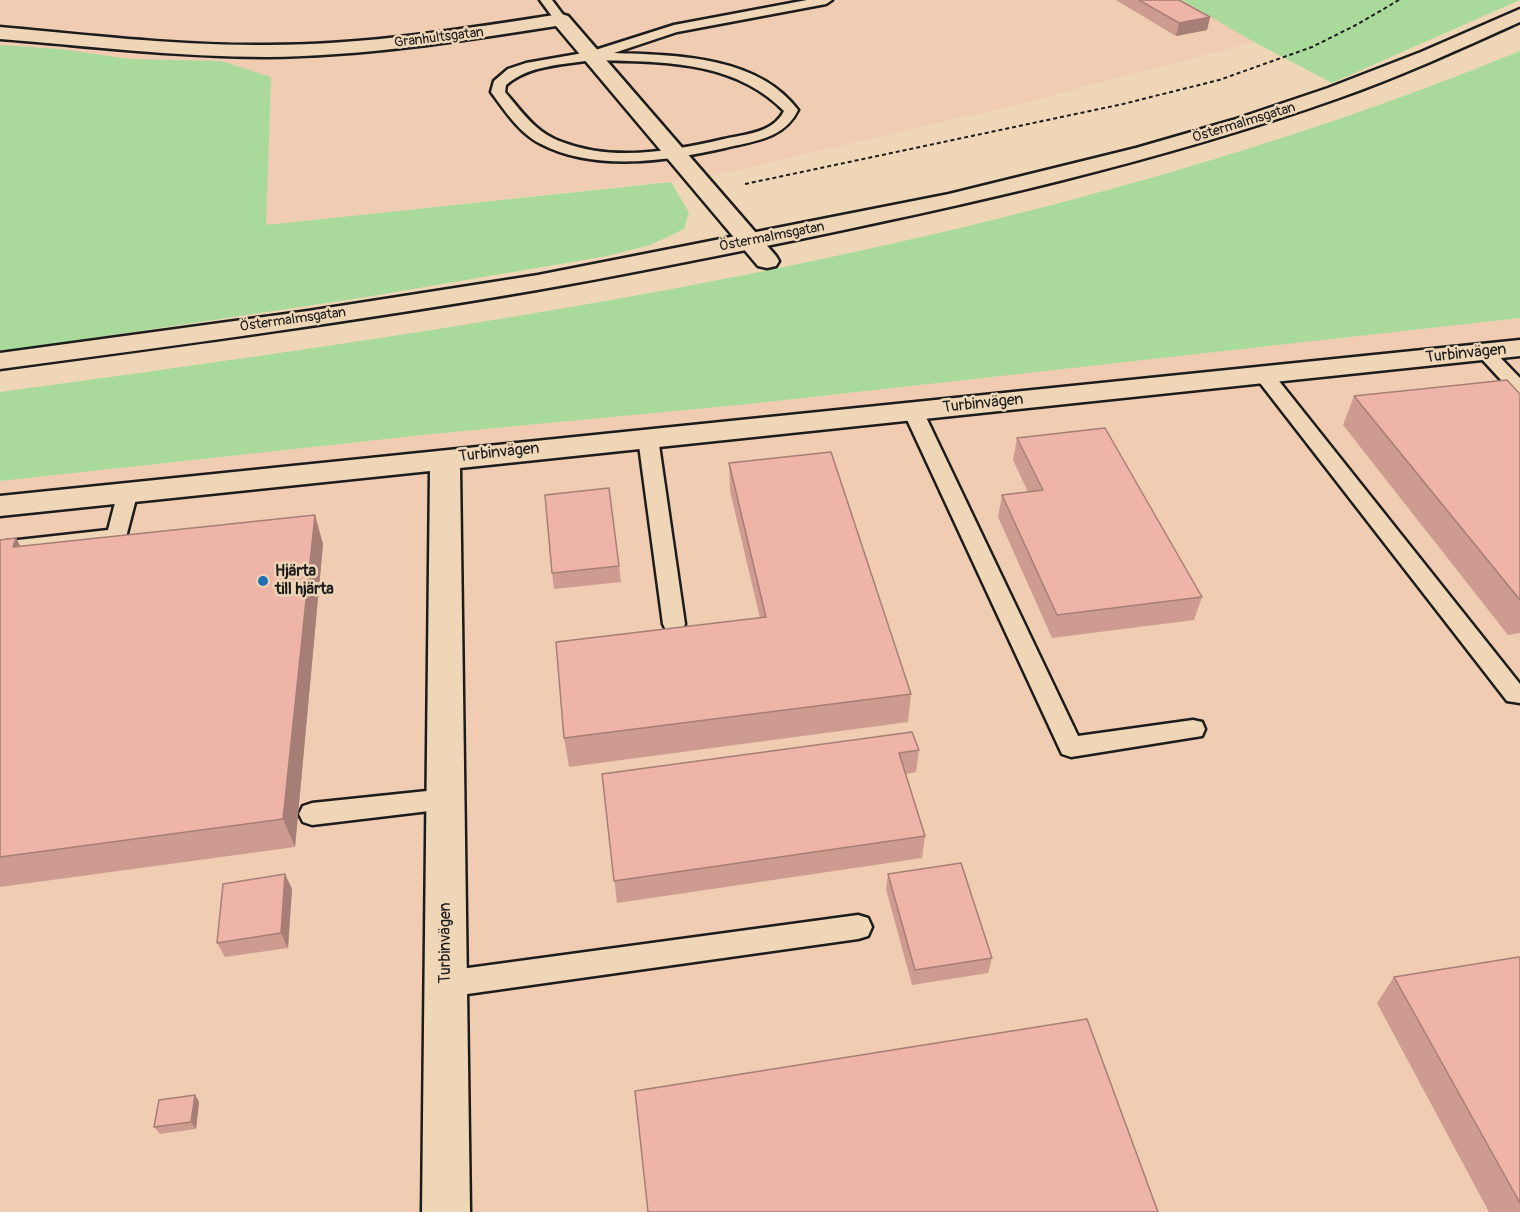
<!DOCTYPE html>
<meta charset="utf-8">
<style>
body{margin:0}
canvas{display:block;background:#efd6b7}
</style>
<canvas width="1520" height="1212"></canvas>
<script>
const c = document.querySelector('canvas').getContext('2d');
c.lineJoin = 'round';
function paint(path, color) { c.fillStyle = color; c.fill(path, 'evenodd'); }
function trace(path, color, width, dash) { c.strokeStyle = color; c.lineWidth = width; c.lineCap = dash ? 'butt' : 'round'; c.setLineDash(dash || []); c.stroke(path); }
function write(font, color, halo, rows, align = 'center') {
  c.font = font + ' Pangolin,sans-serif'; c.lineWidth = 5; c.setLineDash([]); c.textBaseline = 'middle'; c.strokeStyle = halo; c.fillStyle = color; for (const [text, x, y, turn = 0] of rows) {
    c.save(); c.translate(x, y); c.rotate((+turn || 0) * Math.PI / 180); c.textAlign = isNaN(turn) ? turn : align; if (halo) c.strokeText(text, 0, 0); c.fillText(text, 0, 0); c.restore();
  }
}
const built = new Path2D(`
 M 0,0 L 1182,0 L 1254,42 L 1015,105 L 707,177 L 266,225 L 129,59 L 60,49 L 0,45 Z
 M 1520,318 L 1520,1212 L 0,1212 L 0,481 L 432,434 L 749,404 Z`);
const green = new Path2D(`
 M 1182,0 L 1520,0 L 1332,83 L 1254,42 Z
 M 0,45 L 60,49 L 129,59 L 221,61 L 271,77 L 266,225 L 671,182 L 689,213 L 684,229 L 650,245 L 607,256 L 360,298 L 0,352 Z
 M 1520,51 L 1520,318 L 749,404 L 432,434 L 0,481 L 0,392 C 515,322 1036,249 1520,51 Z`);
const path = new Path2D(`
 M 745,184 L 1123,104 L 1219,80 L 1312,47 L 1356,25 L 1399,0`);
const service = new Path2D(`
 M 540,0 L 552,0 L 567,20 L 565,23 L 557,23 Z
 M 807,0 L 832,0 L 826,4 L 677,32 L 614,53 C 676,55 758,56 798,110 C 784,139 754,141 725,148 C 668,161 595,172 541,144 C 520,134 505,111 491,92 L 494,81 L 508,69 L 526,63 L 589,52 L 674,25 ZM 591,60 C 658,62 733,59 784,111 C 773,133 746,134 724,139 C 673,151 613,162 562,142 C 536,133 522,112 505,92 L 506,85 C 529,65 562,65 591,60 Z
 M 1485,347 L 1491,348 L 1520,378 L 1520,395 L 1513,393 L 1479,356 L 1476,352 L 1479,348 Z
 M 1264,369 L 1271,371 L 1520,684 L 1520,703 L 1507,701 L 1257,379 L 1255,375 L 1257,371 Z
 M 913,405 L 920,407 L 923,411 L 1078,736 L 1193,720 L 1202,722 L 1205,729 L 1202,736 L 1071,757 L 1062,754 L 903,411 L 906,407 Z
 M 648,432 L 655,434 L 658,438 L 685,624 L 682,630 L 674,632 L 666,630 L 663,624 L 638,438 L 641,434 Z
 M 128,484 L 135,486 L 138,491 L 125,541 L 0,556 L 0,542 L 108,530 L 118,491 L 121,486 Z
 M 446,789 L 455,792 L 459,799 L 455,806 L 446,809 L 312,825 L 303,822 L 299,814 L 303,806 L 312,803 Z
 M 858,915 L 868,918 L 872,927 L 868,936 L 858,939 L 446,997 L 436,993 L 432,984 L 436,975 L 446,971 Z`);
const minor = new Path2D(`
 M 561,14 L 568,16 L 776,256 L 779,261 L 776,266 L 767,268 L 758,266 L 556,26 C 461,41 365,56 267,57 C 178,57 89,46 0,39 L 0,27 C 89,35 178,46 267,45 C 366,45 464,29 561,14 Z
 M 1520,340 L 1520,356 L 460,468 L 470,1212 L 422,1212 L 430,471 L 0,516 L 0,496 Z`);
const primary = new Path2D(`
 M 1520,9 L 1520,22 C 1460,49 1401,76 1339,98 C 1156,163 966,205 776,244 C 696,260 617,276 537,290 C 358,321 179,345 0,369 L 0,353 L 308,311 L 538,275 L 949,194 L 1136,148 L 1233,120 L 1328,88 L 1421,52 Z`);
const wall = new Path2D(`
 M 1116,0 L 1179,0 L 1210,17 L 1207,30 L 1176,36 Z
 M 1520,394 L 1520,633 L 1508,635 L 1343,425 L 1354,396 Z
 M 1017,438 L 1202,597 L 1194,620 L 1052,638 L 998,517 L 1002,495 L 1028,492 L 1013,460 Z
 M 729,463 L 911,694 L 908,722 L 569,767 L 564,738 L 760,618 L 730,491 Z
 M 16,538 L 20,546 L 323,544 L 295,847 L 0,887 L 0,540 Z
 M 619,566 L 621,582 L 554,589 L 552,573 Z
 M 919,750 L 916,772 L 906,774 L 925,836 L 922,858 L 617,903 L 602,774 Z
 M 888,874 L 992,958 L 988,973 L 912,985 L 886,889 Z
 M 292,889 L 288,948 L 225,957 L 217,943 Z
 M 1520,958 L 1520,1212 L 1489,1212 L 1377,1003 L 1394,977 Z
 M 195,1095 L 199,1102 L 196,1129 L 160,1134 L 154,1127 Z`);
const shadedWall = new Path2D(`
 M 1210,17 L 1207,30 L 1176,36 L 1179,23 Z
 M 315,515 L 323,544 L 295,847 L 283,819 Z
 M 16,538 L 31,567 L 13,547 Z
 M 285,874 L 292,889 L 288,948 L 281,933 Z
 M 195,1095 L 199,1102 L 196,1129 L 191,1122 Z`);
const building = new Path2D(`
 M 1139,0 L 1179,0 L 1210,17 L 1179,23 Z
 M 1507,380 L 1520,394 L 1520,600 L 1354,396 Z
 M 1105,428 L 1202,597 L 1057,615 L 1002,495 L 1043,490 L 1017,438 Z
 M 831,452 L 911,694 L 564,738 L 556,642 L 766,617 L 729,463 Z
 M 609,488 L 619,566 L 552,573 L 545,495 Z
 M 315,515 L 283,819 L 0,857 L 0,540 L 16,538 L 13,547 Z
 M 912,732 L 919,750 L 899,753 L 925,836 L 614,881 L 602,774 Z
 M 961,863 L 992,958 L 915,970 L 888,874 Z
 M 285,874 L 281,933 L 217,943 L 223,884 Z
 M 1519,957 L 1520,958 L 1520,1203 L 1394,977 Z
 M 1087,1019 L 1158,1212 L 648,1212 L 635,1091 Z
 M 195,1095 L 191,1122 L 154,1127 L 159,1100 Z`);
const markers = [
 [263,581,6,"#1f6fb2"]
];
const farStreetnames = [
 ["Granhultsgatan",439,38,-7],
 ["Östermalmsgatan",1244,123,-17],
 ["Östermalmsgatan",772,237,-11],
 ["Östermalmsgatan",293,320,-8]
];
const streetNames = [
 ["Turbinvägen",1466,354,-6],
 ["Turbinvägen",983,404,-6],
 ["Turbinvägen",499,453,-6],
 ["Turbinvägen",446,943,-90]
];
const poiNames = [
 ["Hjärta",275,572],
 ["till hjärta",275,590]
];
paint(built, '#efccb2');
paint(green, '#aada9b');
trace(service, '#1c1c1c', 5);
trace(minor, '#1c1c1c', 5);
trace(primary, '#1c1c1c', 5);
trace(path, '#1c1c1c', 2, [4, 3]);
paint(service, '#efd6b7');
paint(minor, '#efd6b7');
paint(primary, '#efd6b7');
paint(wall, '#cd9b90');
paint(shadedWall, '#a77e76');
paint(building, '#eeb4a8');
trace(building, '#a77e76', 1.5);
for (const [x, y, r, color] of markers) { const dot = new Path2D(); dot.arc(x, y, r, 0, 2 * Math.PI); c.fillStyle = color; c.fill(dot); trace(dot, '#efd6b7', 2); }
write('14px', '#1c1c1c', '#efd6b7', farStreetnames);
write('16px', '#1c1c1c', '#efd6b7', streetNames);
write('bold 16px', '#1c1c1c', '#efd6b7', poiNames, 'left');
</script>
